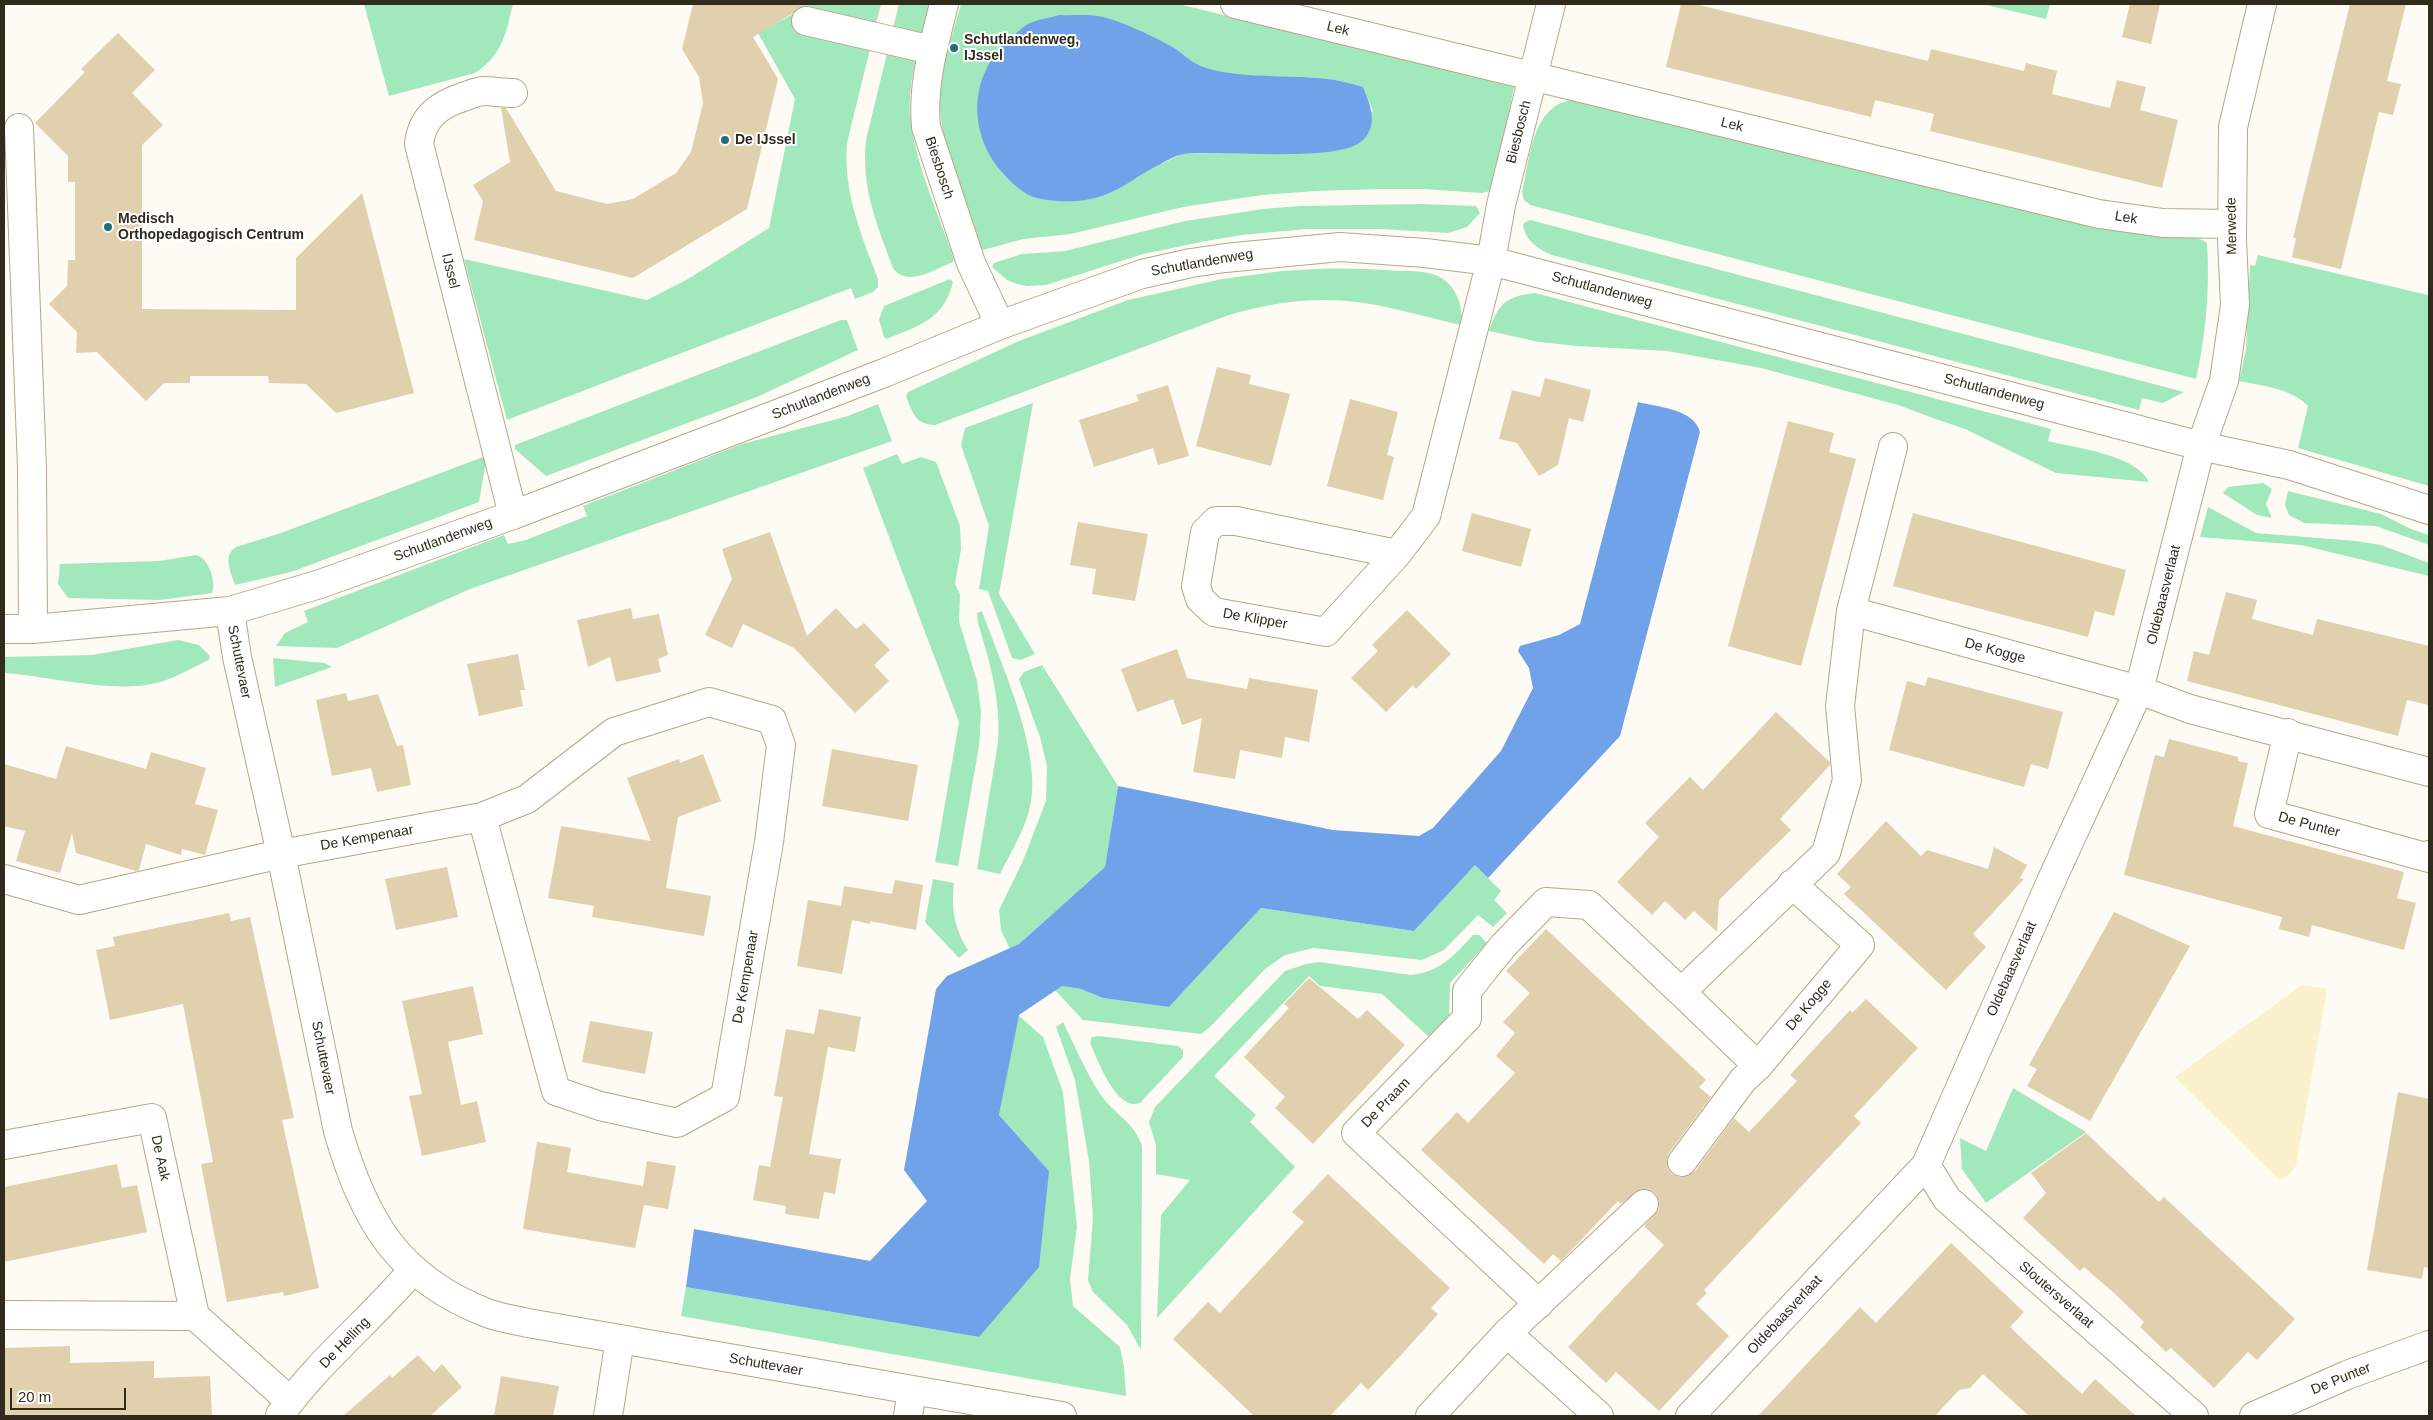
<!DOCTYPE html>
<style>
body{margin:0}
#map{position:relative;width:2433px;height:1420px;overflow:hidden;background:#fefbf4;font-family:Helvetica,sans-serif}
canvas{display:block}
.frame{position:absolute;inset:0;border:5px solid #312b1e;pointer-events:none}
.scale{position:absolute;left:10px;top:1388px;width:116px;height:22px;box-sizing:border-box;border:2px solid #312b1e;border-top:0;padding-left:6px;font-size:15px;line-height:18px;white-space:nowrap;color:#312b1e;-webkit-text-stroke:4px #fff;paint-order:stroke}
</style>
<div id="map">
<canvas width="2433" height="1420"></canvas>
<div class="frame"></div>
<div class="scale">20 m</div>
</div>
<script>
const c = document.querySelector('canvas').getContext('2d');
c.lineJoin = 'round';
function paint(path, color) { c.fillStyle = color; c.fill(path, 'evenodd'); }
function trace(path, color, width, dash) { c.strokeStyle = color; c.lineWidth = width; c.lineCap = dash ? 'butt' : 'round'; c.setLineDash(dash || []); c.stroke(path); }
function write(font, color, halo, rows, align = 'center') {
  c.font = font + ' Helvetica,sans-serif'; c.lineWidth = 4; c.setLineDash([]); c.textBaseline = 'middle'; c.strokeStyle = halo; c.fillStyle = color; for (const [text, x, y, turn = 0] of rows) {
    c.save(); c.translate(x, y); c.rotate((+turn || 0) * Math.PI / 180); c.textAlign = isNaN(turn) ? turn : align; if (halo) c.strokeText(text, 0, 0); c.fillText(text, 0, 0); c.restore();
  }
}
const green = new Path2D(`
 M 364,4 L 513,4 C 506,33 502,56 475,73 L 389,96 Z
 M 790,4 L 881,4 L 847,143 C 843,192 861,234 878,279 L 878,287 L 873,292 L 855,299 L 851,288 L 507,420 L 464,259 L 647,300 L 688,279 L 769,228 L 795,99 L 758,33 L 795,13 Z
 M 899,4 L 930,4 C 921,42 905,85 911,124 C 918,170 939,216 954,259 L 953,262 C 935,269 907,288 893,268 C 877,224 861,189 866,140 Z
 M 961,4 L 1179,4 L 1514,87 L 1494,185 L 1490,191 L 1482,193 L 1424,189 L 1383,189 L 1315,191 L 1262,195 L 1183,207 L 1071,234 L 1023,239 L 983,250 L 980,249 C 966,205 943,155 940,109 C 938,74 952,37 961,4 ZM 1098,16 C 1122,25 1146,34 1169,45 C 1181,52 1191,63 1204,68 C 1254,85 1311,68 1363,87 L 1373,111 L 1295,154 L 1239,152 L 1182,154 L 1149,170 Z
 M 1982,4 L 2050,4 L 2046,19 Z
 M 1572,100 L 2097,226 C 2112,229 2127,232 2143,234 C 2164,237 2189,230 2207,243 C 2210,290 2206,334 2196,379 L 1530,205 L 1524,200 L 1522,193 C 1530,160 1531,106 1572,100 Z
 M 1422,204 L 1476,206 L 1480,213 L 1467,227 L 1448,233 L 1382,229 L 1307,229 L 1241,235 L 1201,242 L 1143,254 L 1046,285 L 1027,286 L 1017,284 L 1007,280 L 992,267 L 994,263 L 1022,254 L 1065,251 L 1185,221 L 1263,209 L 1300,206 Z
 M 1530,220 L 2184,392 L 2163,403 L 2142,398 L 2139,410 L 1552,255 C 1539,250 1526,241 1523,226 L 1524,223 Z
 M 2258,255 L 2428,295 L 2429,290 L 2429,486 L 2298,448 L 2308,406 C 2291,388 2262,386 2239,381 L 2246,350 L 2250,265 L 2255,266 Z
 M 1317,269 C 1345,268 1373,269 1401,271 C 1412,271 1425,271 1435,275 C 1455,282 1464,305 1461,325 C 1429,318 1396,308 1364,303 C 1318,296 1273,302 1229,315 L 935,425 C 915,424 913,414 906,396 L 908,392 L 1019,341 L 1128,300 L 1222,279 L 1282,271 Z
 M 950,279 L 953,282 C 944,320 918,326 886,339 L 884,337 L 879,319 L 884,306 Z
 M 1535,293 L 2051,429 L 2048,441 C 2076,448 2137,455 2149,482 L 2056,473 L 1965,429 L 1933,418 L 1898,405 L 1761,368 L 1667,351 L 1577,346 L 1539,342 L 1489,331 C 1498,304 1506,296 1535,293 Z
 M 841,320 L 847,320 L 858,350 L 757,397 L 546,476 L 515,449 L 515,445 Z
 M 1033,403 L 999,594 L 1035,654 L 1021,660 L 1012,658 L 988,591 L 979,589 L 989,526 L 961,445 L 965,428 Z
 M 878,404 L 892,441 L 470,589 L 337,648 L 276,646 L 285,633 L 308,622 L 304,611 L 504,535 L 508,544 L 526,540 L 587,516 L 583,506 L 742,444 L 848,416 Z
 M 897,454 L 902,464 L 921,457 L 936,462 L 960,526 L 961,549 L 955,584 L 960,594 L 959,621 L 977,681 L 981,712 L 979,746 L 958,866 L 935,862 L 959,722 L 863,468 Z
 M 483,457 L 486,461 L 479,502 L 291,572 L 235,585 C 231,572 222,556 236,547 L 281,533 Z
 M 2263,483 L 2272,489 L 2266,504 L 2272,518 L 2257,515 L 2223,493 L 2228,487 Z
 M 2288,491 L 2381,514 L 2411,529 L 2429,535 L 2429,545 L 2376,526 L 2304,523 L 2289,515 L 2285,505 Z
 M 2208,507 L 2256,533 L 2356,541 L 2381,545 L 2429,563 L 2429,576 L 2301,545 L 2200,537 Z
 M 196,555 C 208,557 217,582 212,593 L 160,600 L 68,598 L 58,584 L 60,564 L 159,561 Z
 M 982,611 C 1001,665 1045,756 1029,811 C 1023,833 1010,854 1000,874 L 977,869 L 998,743 C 1001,700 990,663 978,623 L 977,613 Z
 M 178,640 L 199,645 L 210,656 L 209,660 C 193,667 177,677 160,682 C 117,695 50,676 4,673 L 4,657 L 92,655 Z
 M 273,658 L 324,663 L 332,667 L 275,687 Z
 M 1042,665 L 1118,786 L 1105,867 L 1019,944 L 1010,949 L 1001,930 L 999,910 L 1022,863 L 1046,801 L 1047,766 L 1040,737 L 1019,679 L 1024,672 Z
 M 1475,865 L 1501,891 L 1494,900 L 1507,913 L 1493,927 L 1478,915 L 1444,950 L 1422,960 L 1313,948 L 1285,955 L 1265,969 L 1210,1027 L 1201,1034 L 1083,1020 L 1055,990 L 1062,986 L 1081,989 L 1103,998 L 1169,1007 L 1261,908 L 1414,931 Z
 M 933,879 L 954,883 C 951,908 954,928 968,950 L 959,958 L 925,922 Z
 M 1473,935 L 1479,935 L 1487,943 L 1450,983 L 1449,1016 L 1429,1037 L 1382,994 L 1320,986 L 1309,976 L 1214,1076 L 1256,1115 L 1250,1122 L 1295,1167 L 1157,1318 L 1161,1215 L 1190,1180 L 1156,1174 L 1156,1145 L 1149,1122 L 1155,1107 L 1285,971 L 1306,964 L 1319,962 L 1411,975 C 1440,972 1455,955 1473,935 Z
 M 1018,1015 L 1043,1037 L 1063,1092 L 1077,1227 L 1070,1278 L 1073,1306 L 1120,1347 L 1124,1367 L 1126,1396 L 681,1316 L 686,1287 L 979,1337 L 1049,1171 L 999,1115 Z
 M 1063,1022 C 1075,1046 1086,1073 1101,1095 C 1114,1114 1135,1123 1142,1146 L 1141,1350 L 1127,1325 L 1093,1292 L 1088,1280 L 1093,1218 L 1089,1161 L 1075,1080 L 1056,1027 Z
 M 1099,1036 L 1178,1046 L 1183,1050 L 1183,1057 L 1140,1103 C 1116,1112 1098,1060 1090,1043 L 1092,1037 Z
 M 2013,1088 L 2086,1132 L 1986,1203 L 1962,1169 L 1960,1138 L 1986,1151 Z`);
const sand = new Path2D(`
 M 2302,985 L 2327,989 L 2296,1166 L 2288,1176 L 2279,1180 L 2175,1077 Z`);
const water = new Path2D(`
 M 1059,15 C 1071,16 1085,14 1097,16 C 1116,18 1154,37 1171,46 C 1183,53 1192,64 1206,68 C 1257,83 1312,69 1363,87 C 1370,104 1379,124 1363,140 C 1339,164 1223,149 1184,154 C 1175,155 1165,162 1157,166 C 1140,174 1125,187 1107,194 C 1085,203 1060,203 1037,198 C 1023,195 1010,181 1001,171 C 966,130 970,71 1012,37 C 1017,33 1023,26 1030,23 C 1039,19 1050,18 1059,15 Z
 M 1638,402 C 1658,407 1694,409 1700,432 L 1620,736 L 1488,878 L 1475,865 L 1414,931 L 1261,908 L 1169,1007 L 1103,998 L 1081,989 L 1062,986 L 1019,1015 L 999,1115 L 1049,1171 L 1039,1267 L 979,1337 L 686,1287 L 694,1229 L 870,1261 L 927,1201 L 904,1170 L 936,989 L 947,976 L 1019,944 L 1105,867 L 1118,786 L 1333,830 L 1419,836 L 1433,828 L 1501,751 L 1533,688 L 1529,668 L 1518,651 L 1520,646 L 1559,635 L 1580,624 Z`);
const building = new Path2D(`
 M 693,4 L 808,4 L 753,37 L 778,79 L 747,209 L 633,278 L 474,240 L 483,201 L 473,185 L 510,162 L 501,108 L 506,108 L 556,191 L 607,204 L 633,199 L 676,173 L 691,152 L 703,103 L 699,77 L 682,49 Z
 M 1681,4 L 1695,4 L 1928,61 L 1931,49 L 2024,71 L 2026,63 L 2057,71 L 2052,94 L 2110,108 L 2117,80 L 2146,87 L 2140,110 L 2178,120 L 2162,188 L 1930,131 L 1934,114 L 1875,100 L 1871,117 L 1666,67 Z
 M 2130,4 L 2160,4 L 2151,44 L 2122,37 Z
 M 2350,4 L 2406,4 L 2387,81 L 2401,84 L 2393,115 L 2379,112 L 2341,269 L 2292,257 L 2296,238 L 2293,238 Z
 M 118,33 L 155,70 L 132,93 L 163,125 L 142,145 L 142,309 L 296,310 L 296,258 L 362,193 L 414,393 L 336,413 L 306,384 L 269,383 L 268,376 L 190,376 L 190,383 L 164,383 L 146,401 L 97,352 L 76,353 L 77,332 L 49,304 L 67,286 L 68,260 L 75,260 L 75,182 L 68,182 L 68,156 L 35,123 L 85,72 L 81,69 Z
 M 1217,367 L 1251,375 L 1249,384 L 1290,394 L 1271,466 L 1196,446 Z
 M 1545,378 L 1591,390 L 1583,422 L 1569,418 L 1558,465 L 1539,476 L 1517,443 L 1499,439 L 1512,390 L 1540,397 Z
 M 1168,385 L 1189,456 L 1158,465 L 1153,448 L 1094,467 L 1079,420 L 1139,401 L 1136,395 Z
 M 1350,399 L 1398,412 L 1387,455 L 1394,457 L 1383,500 L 1327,486 Z
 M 1788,421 L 1834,433 L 1829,452 L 1856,459 L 1801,666 L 1728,646 Z
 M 1472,513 L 1531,529 L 1521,567 L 1462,551 Z
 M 1913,513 L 2126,570 L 2114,616 L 2095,611 L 2088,637 L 1893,586 Z
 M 1078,522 L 1148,534 L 1135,601 L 1092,594 L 1096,569 L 1070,565 Z
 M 770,532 L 807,636 L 836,608 L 856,629 L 864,623 L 890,650 L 874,665 L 889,681 L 855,713 L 794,648 L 743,624 L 732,648 L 705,635 L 732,579 L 722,549 Z
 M 2226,592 L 2257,600 L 2252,619 L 2313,635 L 2317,619 L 2429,646 L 2429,705 L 2407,700 L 2398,736 L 2187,681 L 2194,651 L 2209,655 Z
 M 631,608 L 633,619 L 659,614 L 668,655 L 658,659 L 661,672 L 616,682 L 610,657 L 588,667 L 577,620 Z
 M 1407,610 L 1451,654 L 1416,689 L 1413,685 L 1386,712 L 1351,678 L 1378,651 L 1372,645 Z
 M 1177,649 L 1187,678 L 1247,689 L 1249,678 L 1318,690 L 1309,742 L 1285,737 L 1282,758 L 1240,750 L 1235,779 L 1193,772 L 1202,718 L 1182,725 L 1173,699 L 1137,712 L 1121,669 Z
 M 518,654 L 525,690 L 520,690 L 523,706 L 479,716 L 467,664 Z
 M 1928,677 L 2063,712 L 2048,769 L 2031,764 L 2024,787 L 1889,750 L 1907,681 L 1925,686 Z
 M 346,693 L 348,701 L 378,694 L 397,746 L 403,745 L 411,785 L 377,792 L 371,768 L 332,776 L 316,700 Z
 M 1776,712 L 1830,762 L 1830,765 L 1780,819 L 1791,830 L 1719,900 L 1717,932 L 1694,911 L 1685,920 L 1665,901 L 1652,915 L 1617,882 L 1659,837 L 1645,823 L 1690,777 L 1703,790 Z
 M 2169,739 L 2238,757 L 2238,761 L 2248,763 L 2233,826 L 2404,872 L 2397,898 L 2416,903 L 2404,950 L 2312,925 L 2309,937 L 2279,929 L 2282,917 L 2124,875 L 2155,755 L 2164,757 Z
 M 66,746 L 146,769 L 151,752 L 206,768 L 195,804 L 218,810 L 205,855 L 182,849 L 181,855 L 146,844 L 139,870 L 136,871 L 76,853 L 72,833 L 60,873 L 16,861 L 25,831 L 4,826 L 4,764 L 56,779 Z
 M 832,749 L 918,765 L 908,821 L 822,806 Z
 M 703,754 L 721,801 L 678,817 L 666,888 L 711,896 L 704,936 L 592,917 L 594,906 L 548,898 L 561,826 L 651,841 L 627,778 L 679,759 L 680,763 Z
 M 1886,821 L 1921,856 L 1927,850 L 1988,869 L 1994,847 L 2027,865 L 2020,878 L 2024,879 L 1973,934 L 1986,947 L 1946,990 L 1844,894 L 1851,887 L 1837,874 Z
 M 447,867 L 458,917 L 396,930 L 385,879 Z
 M 895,880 L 923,885 L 916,930 L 870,921 L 870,924 L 852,920 L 842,974 L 797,966 L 808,900 L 841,906 L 844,886 L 892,894 Z
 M 2114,912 L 2190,946 L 2090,1121 L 2027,1086 L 2037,1069 L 2029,1065 Z
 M 229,913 L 231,921 L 250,917 L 294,1118 L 282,1120 L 319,1288 L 284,1296 L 283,1292 L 227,1302 L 201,1164 L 213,1162 L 183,1004 L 110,1020 L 96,950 L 115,946 L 113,937 Z
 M 1546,929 L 1706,1080 L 1699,1087 L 1711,1097 L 1669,1153 L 1667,1160 L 1668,1169 L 1672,1174 L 1680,1177 L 1688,1176 L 1695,1171 L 1734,1118 L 1749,1132 L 1797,1081 L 1790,1075 L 1850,1010 L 1852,1013 L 1866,999 L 1918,1048 L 1854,1116 L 1861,1123 L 1704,1290 L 1707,1293 L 1696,1304 L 1729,1336 L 1659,1411 L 1616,1372 L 1606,1383 L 1568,1347 L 1664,1245 L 1644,1226 L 1659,1209 L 1659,1201 L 1656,1194 L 1649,1189 L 1641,1189 L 1621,1204 L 1618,1201 L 1561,1261 L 1553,1254 L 1544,1264 L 1421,1150 L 1457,1112 L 1468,1123 L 1515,1073 L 1496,1056 L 1515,1033 L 1503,1022 L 1530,993 L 1506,971 Z
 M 1309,978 L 1358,1019 L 1367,1010 L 1405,1045 L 1313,1144 L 1275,1108 L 1285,1097 L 1244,1057 L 1289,1008 L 1284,1004 Z
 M 473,986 L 483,1034 L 448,1042 L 461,1105 L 477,1101 L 486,1142 L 422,1156 L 409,1096 L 422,1094 L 402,1001 Z
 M 819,1009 L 861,1017 L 855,1052 L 828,1047 L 809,1154 L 841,1159 L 835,1194 L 824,1192 L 819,1219 L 785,1214 L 786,1206 L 753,1200 L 759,1165 L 770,1167 L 783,1097 L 774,1096 L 786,1029 L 814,1034 Z
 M 590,1021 L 653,1032 L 645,1074 L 582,1062 Z
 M 2398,1092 L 2429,1099 L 2429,1268 L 2424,1267 L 2422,1279 L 2367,1270 Z
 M 2086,1133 L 2159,1202 L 2164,1197 L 2295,1319 L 2257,1360 L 2248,1352 L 2214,1388 L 2171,1348 L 2166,1352 L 2140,1327 L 2144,1322 L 2115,1294 L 2084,1267 L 2080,1271 L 2023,1218 L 2046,1193 L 2031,1173 Z
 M 537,1142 L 571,1148 L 567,1172 L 643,1186 L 647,1161 L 676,1166 L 668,1209 L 644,1205 L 635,1248 L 523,1229 Z
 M 117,1164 L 122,1188 L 137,1185 L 147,1232 L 4,1262 L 4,1187 Z
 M 1328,1174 L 1450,1288 L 1431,1308 L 1438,1314 L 1402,1354 L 1368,1390 L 1361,1383 L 1330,1416 L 1254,1416 L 1173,1339 L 1208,1302 L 1220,1313 L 1304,1222 L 1292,1212 Z
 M 1951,1243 L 2024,1312 L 2010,1327 L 2033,1349 L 2082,1394 L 2095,1379 L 2136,1416 L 2029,1416 L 1983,1374 L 1970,1388 L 1959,1390 L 1935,1416 L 1758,1416 L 1860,1307 L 1876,1323 Z
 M 70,1346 L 70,1363 L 154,1361 L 154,1378 L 210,1376 L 212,1416 L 4,1416 L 4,1348 Z
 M 418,1355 L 434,1372 L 442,1364 L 462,1387 L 430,1416 L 343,1416 L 390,1375 L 392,1378 Z
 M 501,1376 L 559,1386 L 553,1416 L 494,1416 Z`);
const minor = new Path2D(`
 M 944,4 C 934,45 922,84 926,127 L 971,263 L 1000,325
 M 1235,4 L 2099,214 L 2163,223 L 2232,224
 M 806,21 L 932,50
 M 513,93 C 503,93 492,91 482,91 C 476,92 469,95 463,97 C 439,105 422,117 419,144 L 513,515
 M 19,128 L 32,468 L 33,629
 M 1397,554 L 1236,521 L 1216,521 L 1205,532 L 1196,586 L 1200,599 L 1214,612 L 1326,632 L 1397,554 L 1426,516 L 1491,261 L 1501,205 L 1551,4
 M 230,611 L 237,657 L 281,854 L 338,1131 C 364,1220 397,1278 487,1313 C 500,1318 515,1320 528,1323 L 1062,1416
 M 1851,611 L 2139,690 L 2190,709 L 2429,772
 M 4,629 L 33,629 L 230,611 L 320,584 L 513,515 L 884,373 L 1000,325 L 1142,274 L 1191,263 L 1225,258 L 1340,247 L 1425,253 L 1491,261 L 2201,446 L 2289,465 L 2429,510
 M 2288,733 L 2269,814 L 2429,858 L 2429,855
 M 4,879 L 79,900 L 281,854 L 482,817 L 527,799 L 614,732 L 709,702 L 772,720 L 781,745 L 769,842 L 725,1097 L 677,1123 L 600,1106 L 556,1091 L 482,817
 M 1681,992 L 1758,1066
 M 4,1145 L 152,1118 L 195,1316 L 290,1401
 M 1682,1162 L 1743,1080 L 1758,1066 L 1860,945 L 1792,884
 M 1926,1165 L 1947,1199 L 2194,1416
 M 1539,1304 L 1356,1133 L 1467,1018 L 1467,991 L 1503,946 L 1546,902 L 1589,905 L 1681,992 L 1826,853 L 1847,780 L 1840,706 L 1851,611 L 1893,447
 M 4,1315 L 195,1316
 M 1507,1333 L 1599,1416
 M 280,1415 C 318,1362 370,1320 412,1271
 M 608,1416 L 620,1339
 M 908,1416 L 912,1390
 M 1430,1416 L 1507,1333 L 1644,1204
 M 1690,1416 L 1926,1165 L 2053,877 L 2139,690 L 2201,446 L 2224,381 L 2235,305 L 2232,240 L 2233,127 L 2262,4
 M 2254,1416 L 2347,1375 L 2429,1345`);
const markers = [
 [954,48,5,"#236e74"],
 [725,140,5,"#236e74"],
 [108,227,5,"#236e74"]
];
const streetNames = [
 ["Lek",1338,29,14],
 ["Lek",1732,125,14],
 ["Biesbosch",1519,132,-76],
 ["Biesbosch",939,168,72],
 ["Lek",2126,218,9],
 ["Merwede",2232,226,-91],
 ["Schutlandenweg",1202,263,-10],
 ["IJssel",450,271,76],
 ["Schutlandenweg",1602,290,15],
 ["Schutlandenweg",1994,392,15],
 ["Schutlandenweg",821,397,-21],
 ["Schutlandenweg",443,540,-20],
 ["Oldebaasverlaat",2164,595,-76],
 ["De Klipper",1255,619,10],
 ["De Kogge",1995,651,15],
 ["Schuttevaer",239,662,79],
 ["De Punter",2309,825,15],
 ["De Kempenaar",367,838,-10],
 ["Oldebaasverlaat",2012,969,-66],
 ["De Kempenaar",746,977,-80],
 ["De Kogge",1809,1005,-50],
 ["Schuttevaer",323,1058,79],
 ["De Praam",1386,1103,-46],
 ["De Aak",160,1158,78],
 ["Sloutersverlaat",2056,1295,41],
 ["Oldebaasverlaat",1785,1315,-47],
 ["De Helling",345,1343,-46],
 ["Schuttevaer",766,1365,10],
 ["De Punter",2341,1379,-22]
];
const poiNames = [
 ["Schutlandenweg,",964,40],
 ["IJssel",964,56],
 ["De IJssel",735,140],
 ["Medisch",118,219],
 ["Orthopedagogisch Centrum",118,235]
];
paint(green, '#a1e8bd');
paint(sand, '#fbf1cc');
paint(water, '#6fa2e8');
paint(building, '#e0d0ad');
trace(minor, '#b6a685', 30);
trace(minor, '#fff', 28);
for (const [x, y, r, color] of markers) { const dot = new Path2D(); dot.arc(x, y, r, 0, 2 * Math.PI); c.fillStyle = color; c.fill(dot); trace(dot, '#fff', 2); }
write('14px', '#312b1e', '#fff', streetNames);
write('bold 14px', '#312b1e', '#fff', poiNames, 'left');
</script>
